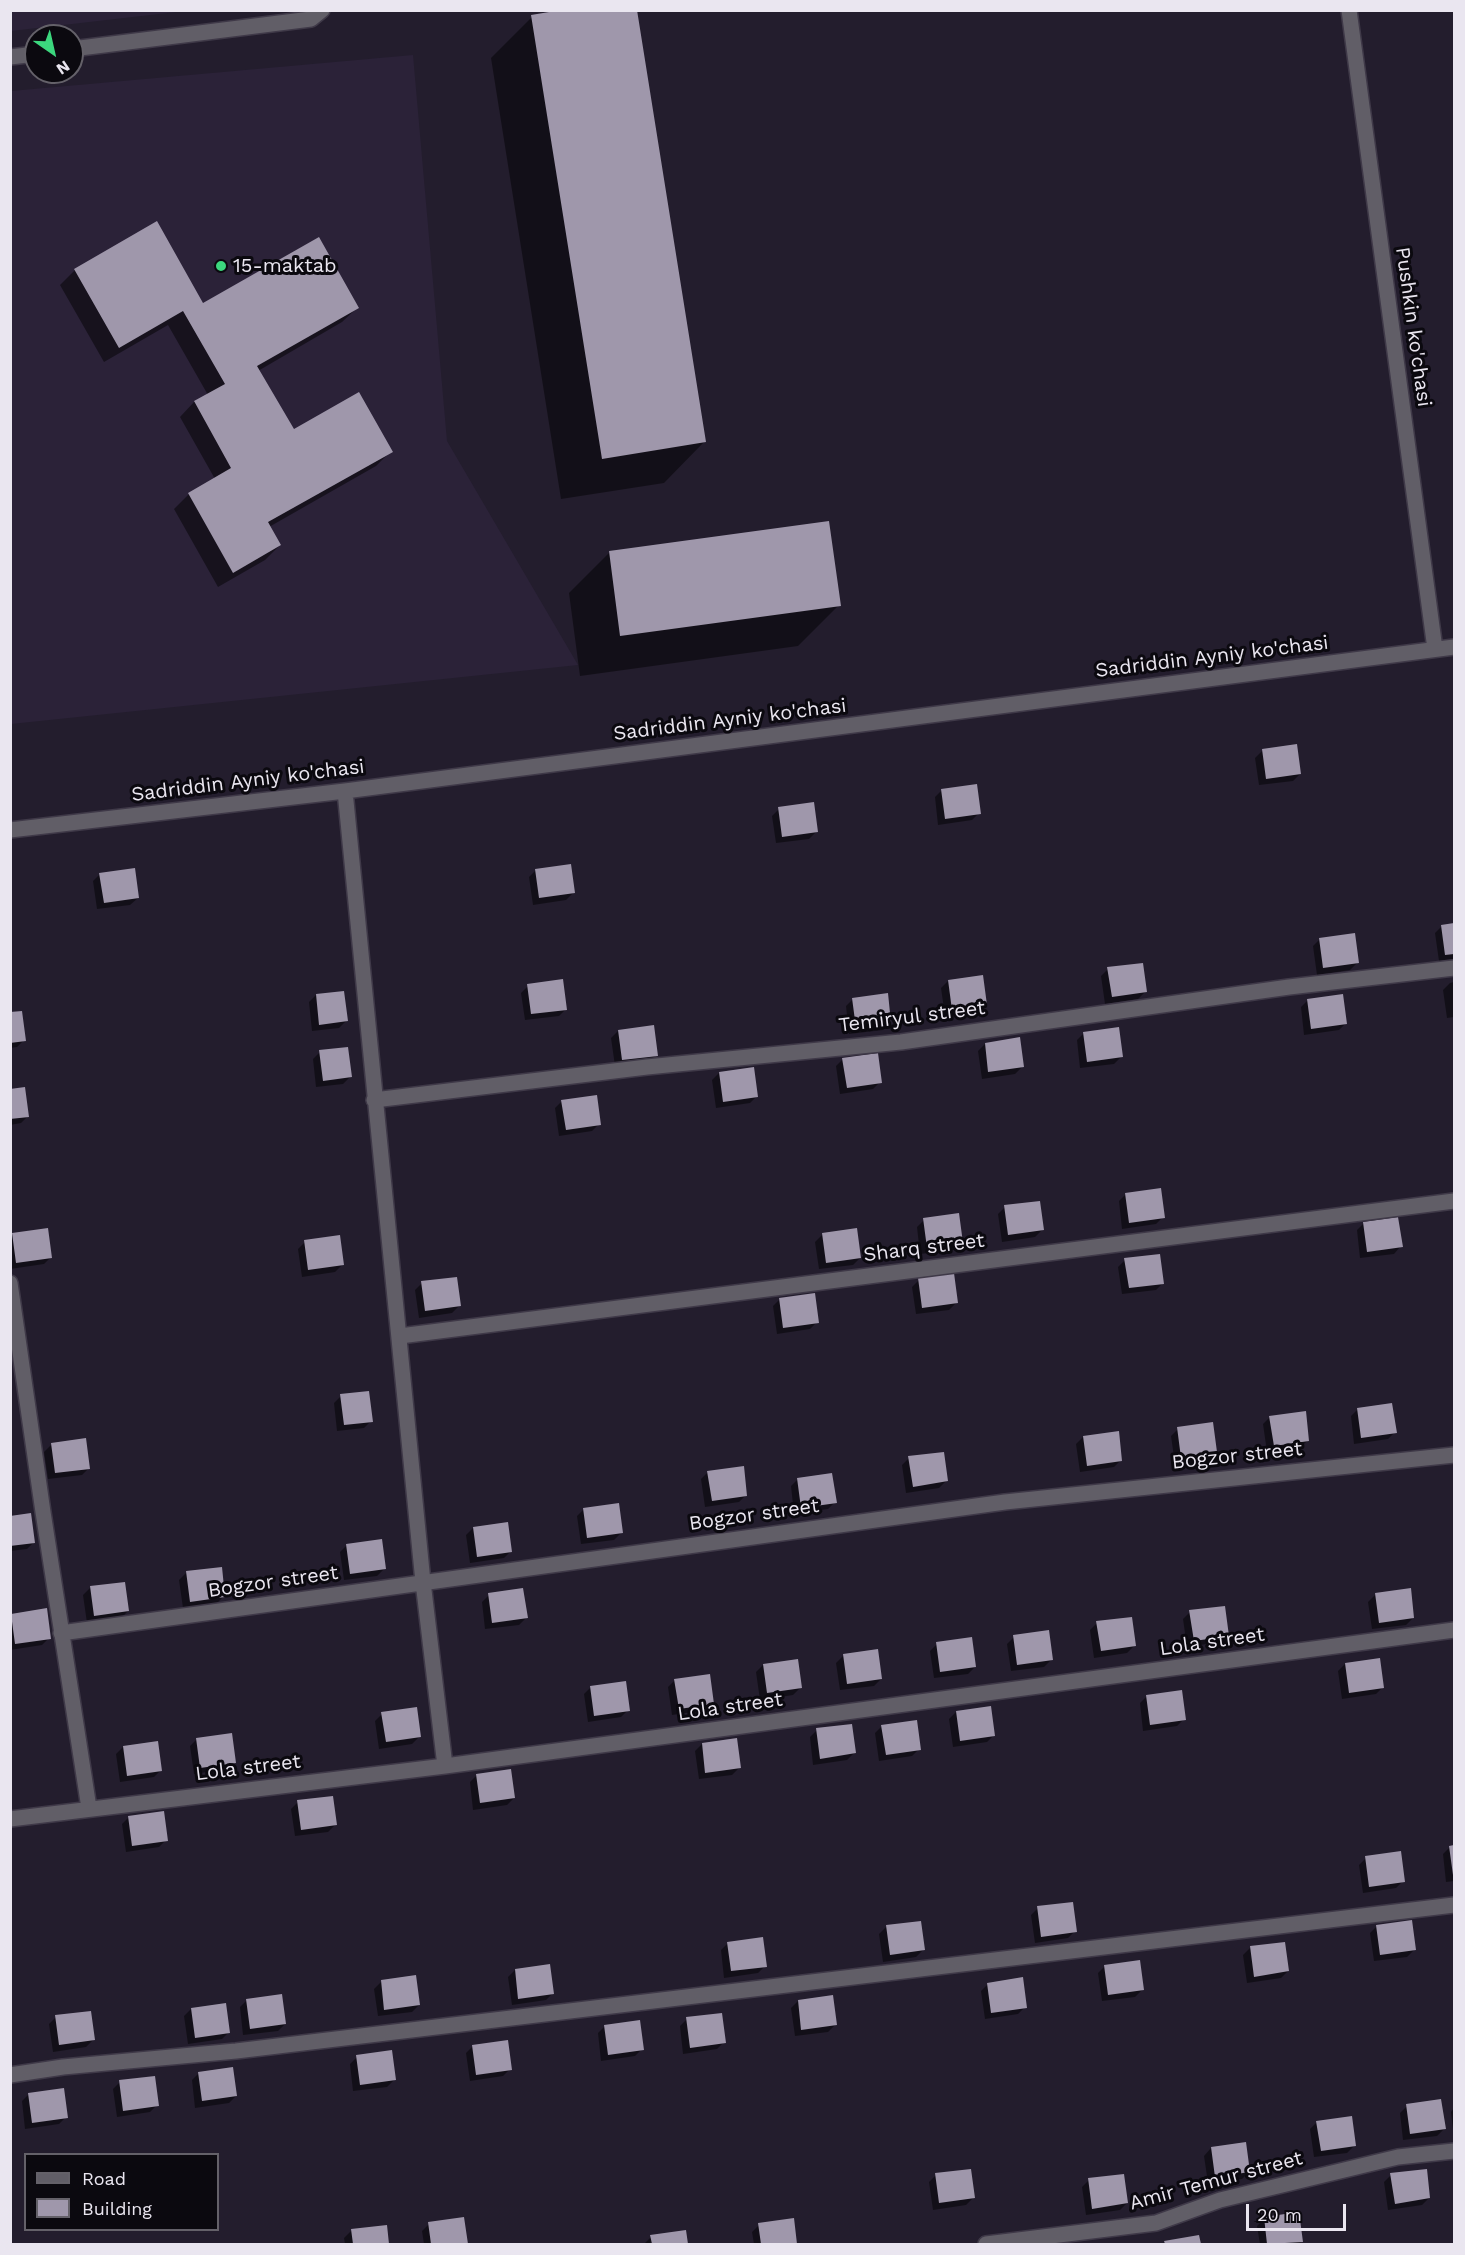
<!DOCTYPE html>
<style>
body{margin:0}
#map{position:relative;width:1465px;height:2255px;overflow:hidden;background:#231d2d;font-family:"Work Sans",sans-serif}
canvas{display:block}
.frame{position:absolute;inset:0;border:12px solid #eae6f0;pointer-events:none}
.legend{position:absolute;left:24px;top:2153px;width:195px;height:78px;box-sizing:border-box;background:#0b090f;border:2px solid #646169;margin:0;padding:8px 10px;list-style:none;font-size:18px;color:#eae6f0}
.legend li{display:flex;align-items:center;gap:12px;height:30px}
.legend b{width:30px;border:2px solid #646169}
.north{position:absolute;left:24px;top:24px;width:60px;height:60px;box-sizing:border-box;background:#0b090f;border:2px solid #646169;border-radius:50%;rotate:146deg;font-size:16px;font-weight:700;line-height:24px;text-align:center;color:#eae6f0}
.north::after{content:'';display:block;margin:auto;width:21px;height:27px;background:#3cd77e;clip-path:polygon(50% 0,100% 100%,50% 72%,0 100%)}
.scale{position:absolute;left:1246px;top:2204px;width:100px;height:27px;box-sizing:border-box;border:3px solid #eae6f0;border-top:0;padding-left:8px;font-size:18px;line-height:21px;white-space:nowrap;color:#eae6f0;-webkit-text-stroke:4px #0b090f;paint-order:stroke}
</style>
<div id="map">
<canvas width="1465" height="2255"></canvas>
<div class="frame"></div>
<ul class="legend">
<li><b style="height:8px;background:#615e67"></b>Road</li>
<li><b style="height:16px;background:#9f97ab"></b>Building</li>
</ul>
<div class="north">N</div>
<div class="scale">20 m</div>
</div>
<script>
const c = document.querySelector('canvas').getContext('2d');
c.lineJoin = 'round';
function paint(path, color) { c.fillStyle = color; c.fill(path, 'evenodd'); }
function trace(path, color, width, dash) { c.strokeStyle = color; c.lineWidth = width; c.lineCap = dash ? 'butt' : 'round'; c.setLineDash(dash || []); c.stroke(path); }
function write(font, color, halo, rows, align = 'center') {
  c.font = font + ' "Work Sans",sans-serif'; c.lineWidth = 6; c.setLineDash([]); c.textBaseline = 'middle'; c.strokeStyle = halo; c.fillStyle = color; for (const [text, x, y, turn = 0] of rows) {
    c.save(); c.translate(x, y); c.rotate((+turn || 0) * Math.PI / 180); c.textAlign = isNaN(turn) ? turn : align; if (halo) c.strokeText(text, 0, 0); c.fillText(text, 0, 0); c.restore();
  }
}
const built = new Path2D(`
 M 11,10 L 185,10 L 185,11 L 11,31 Z
 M 413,55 L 447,441 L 578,665 L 11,724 L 11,91 Z`);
const shadow = new Path2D(`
 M 532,17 L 704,442 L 664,483 L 561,499 L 491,58 Z
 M 75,270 L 203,305 L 357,308 L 342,322 L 258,371 L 293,431 L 391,451 L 376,466 L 269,527 L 280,545 L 265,560 L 218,587 L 174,509 L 189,494 L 215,479 L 180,417 L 194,402 L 208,395 L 168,325 L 104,362 L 60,285 Z
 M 610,552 L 839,605 L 798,646 L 580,676 L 569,593 Z
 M 1262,751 L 1300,774 L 1293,781 L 1259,785 L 1255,758 Z
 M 942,790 L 979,813 L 972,820 L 938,825 L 935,797 Z
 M 779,809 L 816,832 L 809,839 L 776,843 L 772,816 Z
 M 536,870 L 573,893 L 566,900 L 533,905 L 529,877 Z
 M 100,874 L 138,898 L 130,905 L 97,909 L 93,881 Z
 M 1454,924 L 1454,959 L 1439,961 L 1435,933 L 1442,926 Z
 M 1320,939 L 1357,963 L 1350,970 L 1317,975 L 1313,946 Z
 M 1108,969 L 1145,992 L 1138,999 L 1105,1004 L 1101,976 Z
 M 948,981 L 986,1004 L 979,1012 L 945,1016 L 941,988 Z
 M 1454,982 L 1454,1017 L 1447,1018 L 1443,990 L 1450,983 Z
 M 528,986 L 566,1009 L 559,1016 L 525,1020 L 521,993 Z
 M 316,995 L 346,1021 L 339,1028 L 312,1031 L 309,1002 Z
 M 853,999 L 890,1023 L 883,1030 L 849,1034 L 846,1006 Z
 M 1308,1000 L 1346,1023 L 1339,1030 L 1304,1035 L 1301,1007 Z
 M 10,1014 L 24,1040 L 17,1047 L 10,1048 Z
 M 618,1031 L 656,1055 L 649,1062 L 615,1066 L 611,1038 Z
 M 1084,1033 L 1121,1057 L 1114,1064 L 1080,1068 L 1077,1040 Z
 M 985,1044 L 1022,1067 L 1015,1074 L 982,1079 L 978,1051 Z
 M 320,1052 L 350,1077 L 343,1084 L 316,1087 L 313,1059 Z
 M 843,1059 L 880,1082 L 873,1089 L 840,1094 L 836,1066 Z
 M 719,1073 L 757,1096 L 750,1103 L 716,1108 L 712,1080 Z
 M 10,1090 L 28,1116 L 21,1123 L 10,1125 Z
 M 562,1101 L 599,1124 L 592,1131 L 559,1136 L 555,1108 Z
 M 1126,1194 L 1163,1217 L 1156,1224 L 1122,1229 L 1119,1201 Z
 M 1005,1207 L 1042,1230 L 1035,1237 L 1002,1242 L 998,1214 Z
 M 924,1220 L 961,1243 L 954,1250 L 920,1254 L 917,1227 Z
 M 1364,1223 L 1401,1246 L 1394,1254 L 1360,1258 L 1357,1230 Z
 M 13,1234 L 51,1257 L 44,1264 L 10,1269 L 10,1237 Z
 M 822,1235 L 860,1258 L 853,1265 L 819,1269 L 815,1242 Z
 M 305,1242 L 342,1265 L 335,1272 L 302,1277 L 298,1249 Z
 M 1125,1260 L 1163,1283 L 1156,1290 L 1122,1294 L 1118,1267 Z
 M 919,1280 L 956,1303 L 949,1310 L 916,1314 L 912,1287 Z
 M 422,1283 L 459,1306 L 452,1313 L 419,1318 L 415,1290 Z
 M 780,1299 L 817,1322 L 810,1329 L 777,1334 L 773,1306 Z
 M 341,1396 L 371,1421 L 364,1428 L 337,1431 L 334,1403 Z
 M 1358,1409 L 1395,1432 L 1388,1439 L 1354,1444 L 1351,1416 Z
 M 1270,1417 L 1308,1440 L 1301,1447 L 1267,1452 L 1263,1424 Z
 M 1178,1429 L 1216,1452 L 1208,1459 L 1175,1464 L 1171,1436 Z
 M 1083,1437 L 1121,1460 L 1114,1467 L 1080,1472 L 1076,1444 Z
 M 51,1445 L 89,1468 L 82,1475 L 48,1479 L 44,1452 Z
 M 909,1458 L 946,1481 L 939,1488 L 906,1493 L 902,1465 Z
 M 708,1472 L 746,1495 L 739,1502 L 705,1507 L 701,1479 Z
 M 798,1479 L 835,1502 L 828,1509 L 794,1514 L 791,1486 Z
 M 584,1509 L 621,1533 L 614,1540 L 581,1544 L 577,1516 Z
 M 10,1517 L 34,1542 L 27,1549 L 10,1551 Z
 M 473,1528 L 511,1551 L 504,1558 L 470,1563 L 466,1535 Z
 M 347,1545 L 384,1569 L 377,1576 L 344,1580 L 340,1552 Z
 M 186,1573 L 224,1596 L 217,1603 L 183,1608 L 179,1580 Z
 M 124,1583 L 128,1611 L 121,1618 L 87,1623 L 83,1595 L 90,1588 Z
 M 489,1595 L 526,1618 L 519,1625 L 485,1629 L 482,1602 Z
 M 1375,1595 L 1413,1618 L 1406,1625 L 1372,1629 L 1368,1602 Z
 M 1190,1612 L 1227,1635 L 1220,1642 L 1187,1647 L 1183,1619 Z
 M 12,1615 L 49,1638 L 42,1645 L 10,1650 Z
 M 1097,1623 L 1134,1646 L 1127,1653 L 1094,1658 L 1090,1630 Z
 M 1014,1637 L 1051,1660 L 1044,1667 L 1011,1671 L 1007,1644 Z
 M 937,1644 L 975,1667 L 968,1674 L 934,1678 L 930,1651 Z
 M 843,1656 L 881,1679 L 874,1686 L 840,1690 L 836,1663 Z
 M 1345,1664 L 1383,1687 L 1376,1694 L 1342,1699 L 1338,1671 Z
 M 763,1665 L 800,1688 L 793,1695 L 760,1700 L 756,1672 Z
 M 675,1680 L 713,1703 L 706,1710 L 672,1715 L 668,1687 Z
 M 591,1687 L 628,1710 L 621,1717 L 588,1722 L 584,1694 Z
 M 1147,1696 L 1184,1719 L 1177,1726 L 1143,1731 L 1140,1703 Z
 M 956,1712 L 994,1735 L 987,1742 L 953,1747 L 949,1719 Z
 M 382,1714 L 419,1737 L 412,1744 L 379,1749 L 375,1721 Z
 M 882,1726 L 919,1749 L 912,1756 L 879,1761 L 875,1733 Z
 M 817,1730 L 854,1753 L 847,1760 L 813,1765 L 810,1737 Z
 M 197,1739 L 235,1762 L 227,1769 L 194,1774 L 190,1746 Z
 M 702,1744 L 739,1768 L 732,1775 L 699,1779 L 695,1751 Z
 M 123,1747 L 161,1770 L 154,1777 L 120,1782 L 116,1754 Z
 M 477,1775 L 514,1798 L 507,1805 L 473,1810 L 470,1782 Z
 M 298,1802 L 335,1825 L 328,1832 L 295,1836 L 291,1809 Z
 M 129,1817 L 166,1840 L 159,1847 L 126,1852 L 122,1824 Z
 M 1450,1847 L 1454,1847 L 1454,1881 L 1446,1882 L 1443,1854 Z
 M 1366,1858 L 1403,1881 L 1396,1888 L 1363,1893 L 1359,1865 Z
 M 1038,1908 L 1075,1931 L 1068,1938 L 1035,1943 L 1031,1915 Z
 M 1377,1926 L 1414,1950 L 1407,1957 L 1374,1961 L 1370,1933 Z
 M 886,1927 L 923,1950 L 916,1957 L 883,1962 L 879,1934 Z
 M 728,1943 L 765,1966 L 758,1973 L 724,1978 L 721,1950 Z
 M 1250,1948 L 1288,1971 L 1281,1978 L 1247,1983 L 1243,1955 Z
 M 1105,1966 L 1142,1990 L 1135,1997 L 1102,2001 L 1098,1973 Z
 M 515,1970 L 553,1993 L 546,2000 L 512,2005 L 508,1977 Z
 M 381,1982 L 419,2005 L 412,2012 L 378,2016 L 374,1989 Z
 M 988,1984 L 1025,2007 L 1018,2014 L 985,2019 L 981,1991 Z
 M 247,2000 L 285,2024 L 278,2031 L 243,2035 L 240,2007 Z
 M 798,2001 L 835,2025 L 828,2032 L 795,2036 L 791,2008 Z
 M 191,2009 L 229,2032 L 222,2039 L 188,2044 L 184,2016 Z
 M 56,2017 L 93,2040 L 86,2047 L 53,2052 L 49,2024 Z
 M 687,2019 L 724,2042 L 717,2049 L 683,2054 L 680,2026 Z
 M 605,2026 L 642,2049 L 635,2056 L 601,2061 L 598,2033 Z
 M 473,2046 L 510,2069 L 503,2076 L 470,2081 L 466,2053 Z
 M 357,2057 L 394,2080 L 387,2087 L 353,2091 L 350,2064 Z
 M 199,2073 L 236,2096 L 229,2103 L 195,2108 L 192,2080 Z
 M 120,2082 L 157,2105 L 150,2112 L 117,2117 L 113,2089 Z
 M 29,2094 L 66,2117 L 59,2124 L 25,2129 L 22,2101 Z
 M 1407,2106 L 1444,2129 L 1437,2136 L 1403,2140 L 1400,2113 Z
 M 1454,2108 L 1454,2138 L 1451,2112 Z
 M 1317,2122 L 1354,2146 L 1347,2153 L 1314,2157 L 1310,2129 Z
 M 1211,2148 L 1249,2172 L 1242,2179 L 1208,2183 L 1204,2156 Z
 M 936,2175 L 973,2198 L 966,2205 L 933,2210 L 929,2182 Z
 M 1391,2175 L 1429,2198 L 1422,2205 L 1388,2210 L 1384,2182 Z
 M 1089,2180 L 1127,2203 L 1120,2210 L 1086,2215 L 1082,2187 Z
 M 462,2219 L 466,2244 L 424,2244 L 422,2231 L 429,2224 Z
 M 1264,2219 L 1302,2242 L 1299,2244 L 1260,2244 L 1257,2226 Z
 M 792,2220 L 796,2244 L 754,2244 L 752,2232 L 759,2225 Z
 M 385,2226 L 387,2244 L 345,2244 L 344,2238 L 351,2231 Z
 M 685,2232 L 686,2244 L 644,2244 L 651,2237 Z
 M 1198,2237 L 1199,2244 L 1162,2244 L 1165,2242 Z`);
const building = new Path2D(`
 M 561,10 L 637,10 L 706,442 L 602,459 L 531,15 Z
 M 157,221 L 203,303 L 319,237 L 359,308 L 257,366 L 294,429 L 359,392 L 393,452 L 268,522 L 281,545 L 233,573 L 188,493 L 231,468 L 194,401 L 225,384 L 183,311 L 119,348 L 74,269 Z
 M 829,521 L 841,606 L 620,636 L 609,551 Z
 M 1297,744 L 1301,774 L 1266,779 L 1262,749 Z
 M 977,784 L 981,814 L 945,819 L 941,789 Z
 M 814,802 L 818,832 L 782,837 L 778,807 Z
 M 571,864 L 575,893 L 539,898 L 535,869 Z
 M 135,868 L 139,898 L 104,903 L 99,873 Z
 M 1454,923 L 1454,954 L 1445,955 L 1441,925 Z
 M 1355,933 L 1359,963 L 1323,968 L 1319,938 Z
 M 1143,963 L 1147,992 L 1112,997 L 1107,967 Z
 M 983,975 L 987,1005 L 952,1010 L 948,980 Z
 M 563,979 L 567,1010 L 531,1014 L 527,984 Z
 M 344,991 L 348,1021 L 319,1025 L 316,994 Z
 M 888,993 L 891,1023 L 856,1028 L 852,998 Z
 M 1343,994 L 1347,1024 L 1311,1029 L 1307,999 Z
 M 22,1011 L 26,1041 L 10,1043 L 10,1012 Z
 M 654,1025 L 658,1056 L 622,1060 L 618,1030 Z
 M 1119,1027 L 1123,1057 L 1087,1062 L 1083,1032 Z
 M 1020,1037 L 1024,1067 L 988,1072 L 985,1043 Z
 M 348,1047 L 352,1077 L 323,1081 L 319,1050 Z
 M 878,1053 L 882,1083 L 847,1088 L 842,1058 Z
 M 754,1067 L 758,1097 L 723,1102 L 719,1072 Z
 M 25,1087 L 29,1117 L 10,1119 L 10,1089 Z
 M 597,1095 L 601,1125 L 566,1130 L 561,1100 Z
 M 1161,1188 L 1165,1218 L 1129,1223 L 1125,1193 Z
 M 1040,1201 L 1044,1230 L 1008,1235 L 1004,1205 Z
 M 959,1213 L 963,1243 L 927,1248 L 923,1218 Z
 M 1398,1217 L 1403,1247 L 1367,1252 L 1363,1222 Z
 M 48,1228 L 52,1258 L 16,1263 L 12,1233 Z
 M 857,1228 L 861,1258 L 826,1263 L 822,1233 Z
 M 340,1235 L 344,1265 L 308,1270 L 304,1240 Z
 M 1160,1254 L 1164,1284 L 1129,1288 L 1124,1258 Z
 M 954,1273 L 958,1303 L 922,1308 L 918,1278 Z
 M 457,1277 L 461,1306 L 425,1311 L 421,1281 Z
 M 815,1293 L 819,1323 L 783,1328 L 779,1298 Z
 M 369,1391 L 373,1422 L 344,1425 L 340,1394 Z
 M 1392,1403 L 1397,1433 L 1361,1438 L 1357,1408 Z
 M 1306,1411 L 1309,1441 L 1274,1446 L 1269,1416 Z
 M 1213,1422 L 1217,1452 L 1181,1458 L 1177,1427 Z
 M 1119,1431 L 1122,1461 L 1087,1466 L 1083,1436 Z
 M 86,1438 L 90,1469 L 55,1473 L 51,1443 Z
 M 944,1452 L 948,1481 L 913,1487 L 908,1456 Z
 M 744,1466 L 747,1496 L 712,1501 L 707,1471 Z
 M 832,1473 L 837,1503 L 801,1508 L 797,1478 Z
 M 619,1503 L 623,1533 L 587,1538 L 583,1508 Z
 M 31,1513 L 35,1543 L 10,1546 L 10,1516 Z
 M 508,1522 L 512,1552 L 477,1557 L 473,1527 Z
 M 382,1539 L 386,1569 L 350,1574 L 346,1544 Z
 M 222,1567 L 225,1597 L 190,1602 L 186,1571 Z
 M 125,1582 L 129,1611 L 94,1616 L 90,1586 Z
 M 523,1588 L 528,1618 L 492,1623 L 488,1593 Z
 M 1411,1588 L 1414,1618 L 1379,1623 L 1375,1593 Z
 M 1225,1606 L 1229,1636 L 1194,1641 L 1189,1610 Z
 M 47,1608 L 51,1639 L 15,1644 L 11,1614 Z
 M 1132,1617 L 1136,1646 L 1101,1651 L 1096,1621 Z
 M 1049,1630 L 1053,1660 L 1017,1665 L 1013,1635 Z
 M 972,1637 L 976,1667 L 940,1672 L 936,1642 Z
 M 878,1649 L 882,1679 L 847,1684 L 843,1654 Z
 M 1380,1658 L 1384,1688 L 1349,1693 L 1345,1663 Z
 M 798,1659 L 802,1688 L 767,1693 L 763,1664 Z
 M 710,1674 L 714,1704 L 679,1709 L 674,1679 Z
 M 626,1681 L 630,1711 L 594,1716 L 590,1686 Z
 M 1182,1690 L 1186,1720 L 1150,1725 L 1146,1695 Z
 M 991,1706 L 995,1736 L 960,1741 L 956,1711 Z
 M 417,1707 L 421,1737 L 386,1742 L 381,1712 Z
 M 917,1720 L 921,1750 L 886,1755 L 881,1725 Z
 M 852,1724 L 856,1753 L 820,1759 L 816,1728 Z
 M 232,1733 L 236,1763 L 200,1768 L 196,1738 Z
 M 737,1738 L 741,1768 L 705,1773 L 702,1743 Z
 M 158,1741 L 162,1771 L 127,1776 L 123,1746 Z
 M 511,1769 L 515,1798 L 480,1803 L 476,1774 Z
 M 333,1796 L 337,1825 L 301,1830 L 297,1800 Z
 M 164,1811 L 168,1841 L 132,1846 L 128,1816 Z
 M 1454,1845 L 1454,1875 L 1453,1875 L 1449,1846 Z
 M 1401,1851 L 1405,1882 L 1369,1887 L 1365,1856 Z
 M 1073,1902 L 1077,1932 L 1041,1937 L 1037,1906 Z
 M 1412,1920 L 1416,1950 L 1380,1955 L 1376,1925 Z
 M 921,1921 L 925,1950 L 890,1955 L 886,1925 Z
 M 763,1937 L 767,1967 L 731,1971 L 727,1942 Z
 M 1285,1942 L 1289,1971 L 1254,1977 L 1250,1946 Z
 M 1140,1960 L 1144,1990 L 1108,1995 L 1104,1965 Z
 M 550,1964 L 554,1994 L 518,1999 L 515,1969 Z
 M 416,1975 L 420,2005 L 384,2010 L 381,1980 Z
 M 1023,1977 L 1027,2008 L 991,2013 L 987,1983 Z
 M 282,1994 L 286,2024 L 250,2029 L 246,1999 Z
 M 833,1995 L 837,2025 L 801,2030 L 798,2000 Z
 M 226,2003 L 230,2033 L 195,2038 L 191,2008 Z
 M 91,2011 L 95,2040 L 59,2045 L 55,2015 Z
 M 722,2013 L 726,2043 L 690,2048 L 686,2017 Z
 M 640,2020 L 644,2050 L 608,2055 L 604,2025 Z
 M 508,2040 L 512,2070 L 476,2075 L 472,2045 Z
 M 392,2050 L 396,2080 L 360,2085 L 356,2055 Z
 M 233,2067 L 237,2096 L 202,2101 L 198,2072 Z
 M 155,2076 L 159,2106 L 123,2111 L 119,2080 Z
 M 64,2088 L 68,2118 L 32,2123 L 28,2093 Z
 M 1441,2099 L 1446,2129 L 1410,2134 L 1406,2104 Z
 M 1352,2116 L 1356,2146 L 1321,2151 L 1316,2121 Z
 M 1246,2142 L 1250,2172 L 1215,2177 L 1211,2147 Z
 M 971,2169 L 975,2198 L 939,2203 L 935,2173 Z
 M 1427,2169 L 1430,2198 L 1395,2204 L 1390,2173 Z
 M 1124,2174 L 1128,2203 L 1092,2209 L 1088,2178 Z
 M 1299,2212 L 1303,2242 L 1267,2244 L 1264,2217 Z
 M 464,2217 L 468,2244 L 431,2244 L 428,2222 Z
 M 794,2218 L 797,2244 L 761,2244 L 758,2223 Z
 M 387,2225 L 389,2244 L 353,2244 L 351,2229 Z
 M 686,2230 L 688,2244 L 652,2244 L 650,2235 Z
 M 1199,2235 L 1201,2244 L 1165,2244 L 1164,2241 Z`);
const minor = new Path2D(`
 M 1349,10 L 1435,649
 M 72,49 L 311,19 L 322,10
 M 10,57 L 36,54
 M 345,791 L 423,1582 L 445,1766
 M 10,830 L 345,791 L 1454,647
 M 374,1100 L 647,1067 L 901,1042 L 1289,987 L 1454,968
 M 10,1283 L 43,1512 L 89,1808
 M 400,1336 L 1454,1201
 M 61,1633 L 1005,1502 L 1454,1455
 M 10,1819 L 445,1766 L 1454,1630
 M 10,2075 L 63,2067 L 236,2051 L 1454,1905
 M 986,2244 L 1156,2223 L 1220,2200 L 1398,2157 L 1454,2151`);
const markers = [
 [221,266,6,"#3cd77e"]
];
const poiNames = [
 ["15-maktab",233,266]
];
const streetNames = [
 ["Pushkin ko'chasi",1413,327,82],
 ["Sadriddin Ayniy ko'chasi",1212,657,-7],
 ["Sadriddin Ayniy ko'chasi",730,720,-7],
 ["Sadriddin Ayniy ko'chasi",248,781,-7],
 ["Temiryul street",912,1017,-7],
 ["Sharq street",924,1248,-7],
 ["Bogzor street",1237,1456,-6],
 ["Bogzor street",754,1515,-8],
 ["Bogzor street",273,1582,-8],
 ["Lola street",1212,1642,-8],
 ["Lola street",730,1707,-8],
 ["Lola street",248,1768,-7],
 ["Amir Temur street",1216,2181,-15]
];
paint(built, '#2b2238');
paint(shadow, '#0007');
paint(building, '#9f97ab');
trace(minor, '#3f3948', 18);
trace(minor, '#615e67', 15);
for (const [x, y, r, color] of markers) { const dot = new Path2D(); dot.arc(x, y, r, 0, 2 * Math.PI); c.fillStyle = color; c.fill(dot); trace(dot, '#0b090f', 2); }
write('20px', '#eae6f0', '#0b090f', poiNames, 'left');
write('20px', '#eae6f0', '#0b090f', streetNames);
</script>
